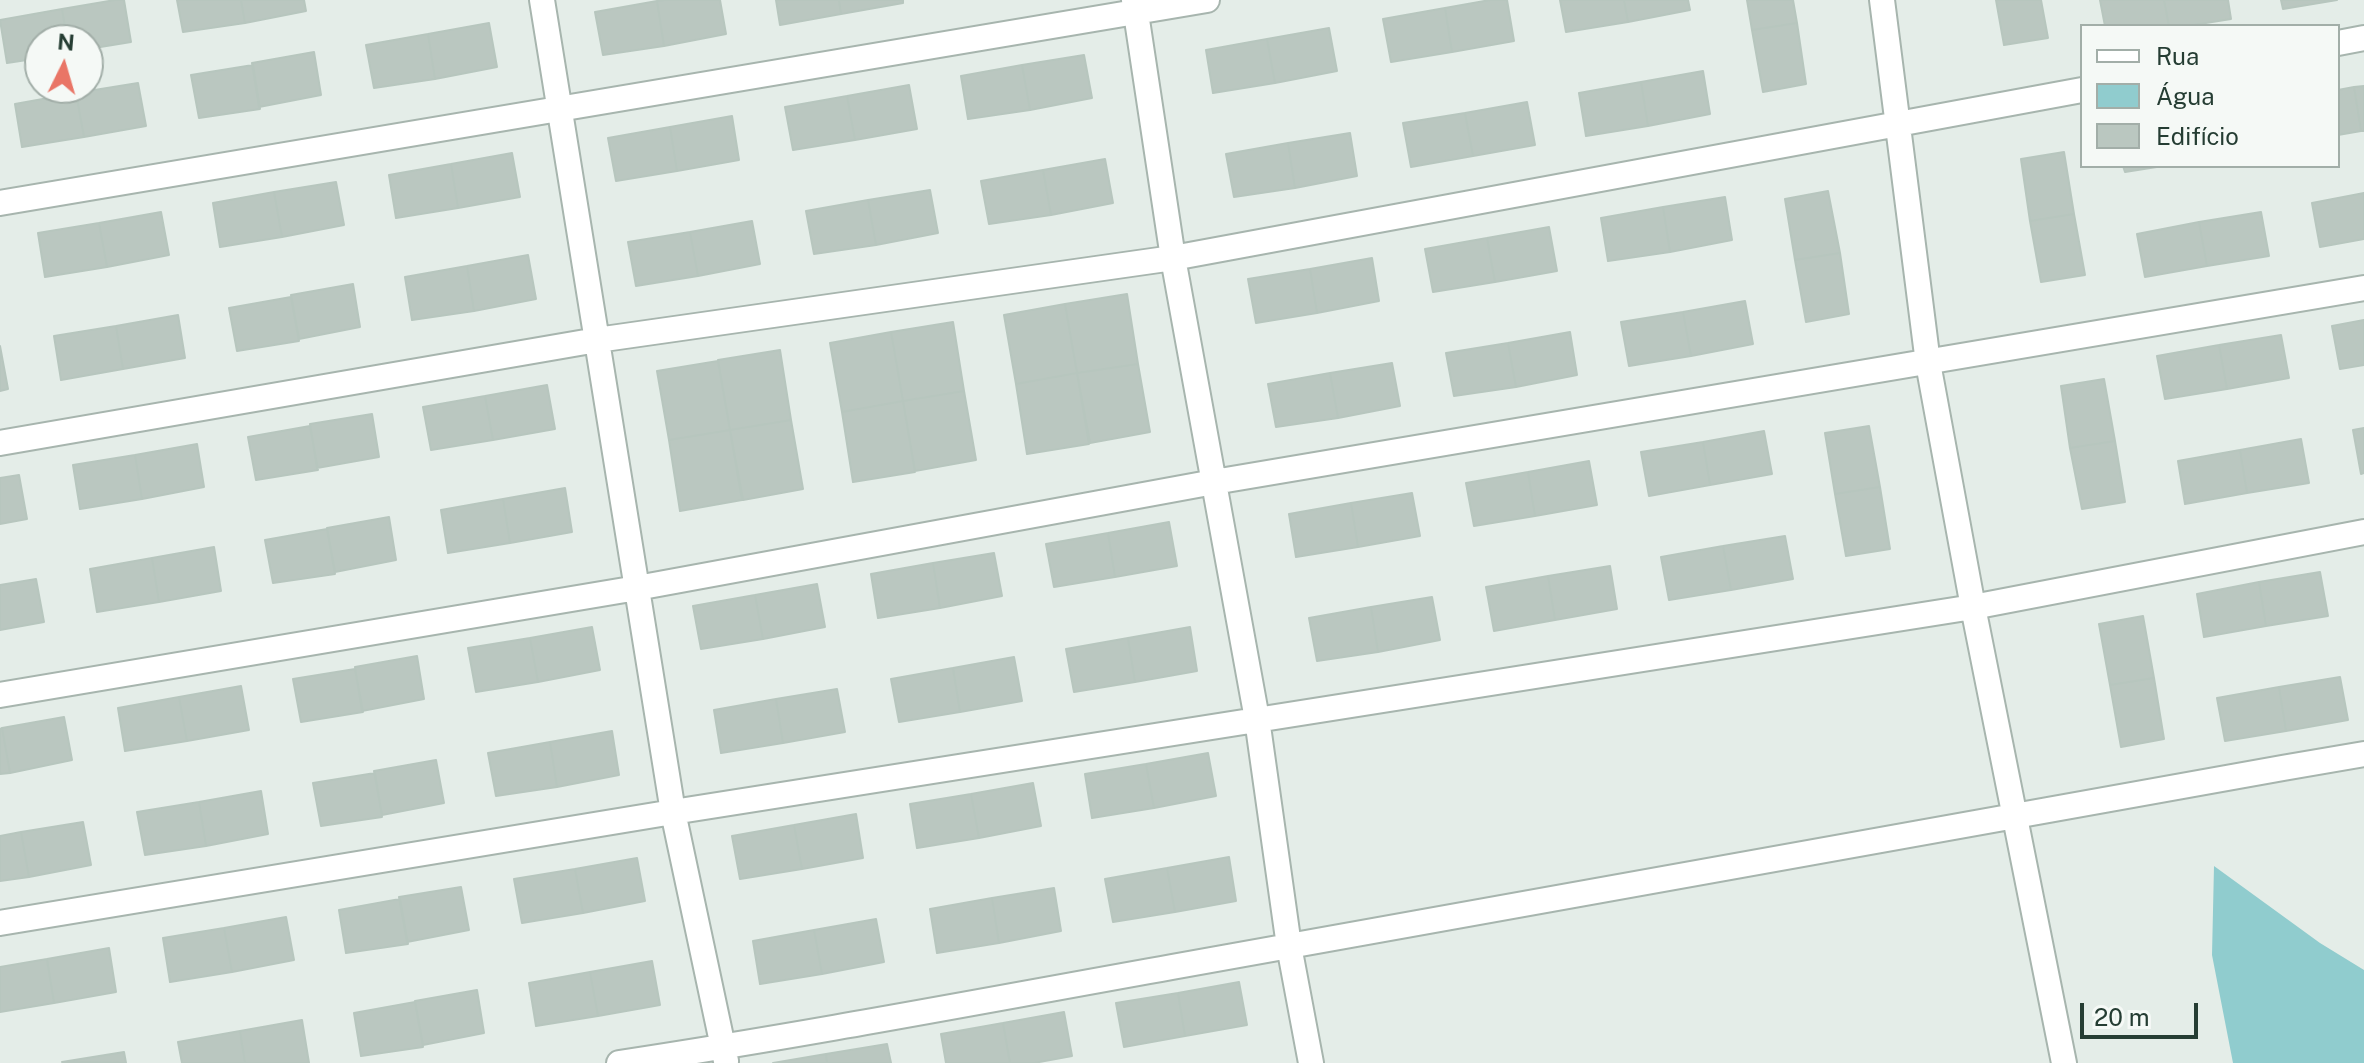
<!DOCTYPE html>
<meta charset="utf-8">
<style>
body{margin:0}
#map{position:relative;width:2364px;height:1063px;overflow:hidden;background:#e4ede8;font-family:"Public Sans",sans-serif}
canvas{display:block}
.legend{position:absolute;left:2080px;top:24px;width:260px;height:144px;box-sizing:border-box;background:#f5f9f6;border:2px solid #a2aea8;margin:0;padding:10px 14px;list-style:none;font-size:24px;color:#253d33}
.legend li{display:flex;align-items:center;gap:16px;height:40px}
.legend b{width:40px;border:2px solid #a2aea8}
.north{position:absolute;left:24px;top:24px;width:80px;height:80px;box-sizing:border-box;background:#f5f9f6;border:2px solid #a2aea8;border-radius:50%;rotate:5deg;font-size:22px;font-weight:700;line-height:32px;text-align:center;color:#253d33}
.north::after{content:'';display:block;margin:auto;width:28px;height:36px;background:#e97566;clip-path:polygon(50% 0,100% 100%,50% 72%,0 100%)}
.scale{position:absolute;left:2080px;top:1003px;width:118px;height:36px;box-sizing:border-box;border:4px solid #253d33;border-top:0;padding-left:10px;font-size:24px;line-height:28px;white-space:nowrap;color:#253d33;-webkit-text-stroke:6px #f5f9f6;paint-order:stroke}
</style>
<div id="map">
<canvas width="2364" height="1063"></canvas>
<ul class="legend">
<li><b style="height:10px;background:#fff"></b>Rua</li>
<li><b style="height:22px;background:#90ccce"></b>Água</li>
<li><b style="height:22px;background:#bac7c0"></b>Edifício</li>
</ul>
<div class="north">N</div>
<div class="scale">20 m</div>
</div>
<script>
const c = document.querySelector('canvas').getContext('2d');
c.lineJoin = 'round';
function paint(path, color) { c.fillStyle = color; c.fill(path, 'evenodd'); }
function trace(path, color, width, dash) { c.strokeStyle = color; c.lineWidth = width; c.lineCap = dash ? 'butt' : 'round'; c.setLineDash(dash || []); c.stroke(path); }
const water = new Path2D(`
 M 2214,866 L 2320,943 L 2364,970 L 2364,1063 L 2233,1063 L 2212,955 Z`);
const building = new Path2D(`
 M 115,0 L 124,0 L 131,42 L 88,49 L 88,40 L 67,40 L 62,9 Z
 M 177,0 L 241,0 L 245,23 L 183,32 Z
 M 241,0 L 304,0 L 306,11 L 245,23 Z
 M 665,0 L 720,0 L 726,34 L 664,46 L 657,1 Z
 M 776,0 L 839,0 L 841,14 L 780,25 Z
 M 839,0 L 903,0 L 903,3 L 841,14 Z
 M 1490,0 L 1507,0 L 1514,41 L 1452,52 L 1445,8 Z
 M 1560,0 L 1624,0 L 1628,22 L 1566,32 Z
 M 1624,0 L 1688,0 L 1690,10 L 1628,22 Z
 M 1747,0 L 1793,0 L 1797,23 L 1752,30 Z
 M 1996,0 L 2041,0 L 2048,38 L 2004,45 Z
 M 2100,0 L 2164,0 L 2169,26 L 2105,26 Z
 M 2164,0 L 2228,0 L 2231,19 L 2187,26 L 2169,26 Z
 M 2281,0 L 2337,0 L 2283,9 Z
 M 657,1 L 664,46 L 603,55 L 595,12 Z
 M 1445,8 L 1452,52 L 1391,62 L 1383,19 Z
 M 62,9 L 67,40 L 40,40 L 40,58 L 7,63 L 0,20 Z
 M 489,23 L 497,67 L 435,79 L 428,34 Z
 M 1797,23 L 1806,84 L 1763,92 L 1752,30 Z
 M 1329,28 L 1337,71 L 1275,83 L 1267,39 Z
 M 428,34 L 435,79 L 374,88 L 366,45 Z
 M 1267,39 L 1275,83 L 1213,93 L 1206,50 Z
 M 314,52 L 321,95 L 259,107 L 252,63 Z
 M 1084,55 L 1092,98 L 1030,110 L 1022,65 Z
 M 253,65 L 260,109 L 199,118 L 191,75 Z
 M 1022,65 L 1030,110 L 968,119 L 961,76 Z
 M 1703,71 L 1710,114 L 1648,126 L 1641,82 Z
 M 1641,82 L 1648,126 L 1586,136 L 1579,93 Z
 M 138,83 L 146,126 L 84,137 L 76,93 Z
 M 909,85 L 917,129 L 855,140 L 847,96 Z
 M 2364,86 L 2364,131 L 2361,131 L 2354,87 Z
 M 2354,87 L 2361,131 L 2338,135 L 2338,90 Z
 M 76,93 L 84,137 L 22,147 L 15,104 Z
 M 847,96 L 855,140 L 793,150 L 785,107 Z
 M 1527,102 L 1535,145 L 1473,156 L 1465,113 Z
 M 1465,113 L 1473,156 L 1411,167 L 1403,123 Z
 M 732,116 L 739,160 L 677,171 L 670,127 Z
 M 670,127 L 677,171 L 616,181 L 608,138 Z
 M 1350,133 L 1357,176 L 1295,188 L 1288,143 Z
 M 1288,143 L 1295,188 L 1234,197 L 1226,154 Z
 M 2064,152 L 2074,214 L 2030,221 L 2021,159 Z
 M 512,153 L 520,197 L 458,208 L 451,164 Z
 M 1105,159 L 1113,203 L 1051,215 L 1043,170 Z
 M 451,164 L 458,208 L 396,218 L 389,175 Z
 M 2123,166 L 2163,166 L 2125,172 Z
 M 1043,170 L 1051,215 L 989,224 L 981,181 Z
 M 336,182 L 344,225 L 282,237 L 274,192 Z
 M 930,190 L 938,233 L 876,245 L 868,200 Z
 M 1828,191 L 1840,253 L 1795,260 L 1785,199 Z
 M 274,192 L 282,237 L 220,247 L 213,203 Z
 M 2364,193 L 2364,239 L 2320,247 L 2312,203 Z
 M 1725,197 L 1732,240 L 1670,252 L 1663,207 Z
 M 868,200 L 876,245 L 814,254 L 806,211 Z
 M 1663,207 L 1670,252 L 1608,261 L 1601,218 Z
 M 161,212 L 169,255 L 107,267 L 99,223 Z
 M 2261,212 L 2269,256 L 2207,266 L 2199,222 Z
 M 2074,214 L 2085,275 L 2041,282 L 2030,221 Z
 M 752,221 L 760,264 L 698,276 L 690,232 Z
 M 2199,222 L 2207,266 L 2145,277 L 2137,234 Z
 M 99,223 L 107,267 L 45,277 L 38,233 Z
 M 1549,227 L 1557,271 L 1495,282 L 1487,238 Z
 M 690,232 L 698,276 L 636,286 L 628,242 Z
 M 1487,238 L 1495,282 L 1433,292 L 1425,249 Z
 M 1840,253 L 1849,314 L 1806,322 L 1795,260 Z
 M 528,255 L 536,299 L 474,311 L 467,266 Z
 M 1372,258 L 1379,301 L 1317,313 L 1310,269 Z
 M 467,266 L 474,311 L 412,320 L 405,277 Z
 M 1310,269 L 1317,313 L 1256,323 L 1248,279 Z
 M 353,284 L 360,327 L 299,339 L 291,295 Z
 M 1127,294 L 1138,364 L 1077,373 L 1065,304 Z
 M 291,297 L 299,341 L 237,351 L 229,308 Z
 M 1745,301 L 1753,344 L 1691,356 L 1683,312 Z
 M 1065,304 L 1077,373 L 1016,384 L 1004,315 Z
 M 1683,312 L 1691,356 L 1629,366 L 1621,322 Z
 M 178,315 L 185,358 L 123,369 L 116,326 Z
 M 2364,320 L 2364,365 L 2340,369 L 2332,326 Z
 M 953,322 L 964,391 L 903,401 L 891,332 Z
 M 116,326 L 123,369 L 61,380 L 54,336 Z
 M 891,332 L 903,401 L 842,412 L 830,343 Z
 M 1570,332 L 1577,375 L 1516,387 L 1508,343 Z
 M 2281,335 L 2289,378 L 2227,389 L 2219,345 Z
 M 1508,343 L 1516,387 L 1454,396 L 1446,353 Z
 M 2219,345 L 2227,389 L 2165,399 L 2157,356 Z
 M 0,346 L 8,389 L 0,391 Z
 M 780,350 L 791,420 L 730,430 L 718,360 Z
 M 718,361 L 730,430 L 669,440 L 657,371 Z
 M 1392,363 L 1400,406 L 1338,418 L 1330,373 Z
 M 1138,364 L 1150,432 L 1090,443 L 1077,373 Z
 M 1077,373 L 1089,444 L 1027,454 L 1016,384 Z
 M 1330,373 L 1338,418 L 1276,427 L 1268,384 Z
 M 2104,379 L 2115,441 L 2070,448 L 2061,386 Z
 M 547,385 L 555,429 L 493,440 L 485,396 Z
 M 964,391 L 976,460 L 915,471 L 903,401 Z
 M 485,396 L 493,440 L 431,450 L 423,407 Z
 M 903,401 L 915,472 L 853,482 L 842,412 Z
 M 372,414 L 379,457 L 317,468 L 310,424 Z
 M 791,420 L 803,489 L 743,500 L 730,430 Z
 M 310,426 L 318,470 L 256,480 L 248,437 Z
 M 1869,426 L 1880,487 L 1835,494 L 1825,433 Z
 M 2364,428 L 2364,473 L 2361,474 L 2353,430 Z
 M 730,430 L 742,500 L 680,511 L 669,440 Z
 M 1764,431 L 1772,474 L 1710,485 L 1703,442 Z
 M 2301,439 L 2309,483 L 2247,493 L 2240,450 Z
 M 2115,441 L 2125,502 L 2082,509 L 2070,448 Z
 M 1703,442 L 1710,485 L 1649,496 L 1641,452 Z
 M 197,444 L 204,487 L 142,499 L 135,455 Z
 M 2240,450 L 2247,493 L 2185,504 L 2178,461 Z
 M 135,455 L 142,499 L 80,509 L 73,465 Z
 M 1589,461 L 1597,505 L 1535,516 L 1528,472 Z
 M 1528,472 L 1535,516 L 1474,526 L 1466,483 Z
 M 19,475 L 27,519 L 0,524 L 0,478 Z
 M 1880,487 L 1890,549 L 1846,556 L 1835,494 Z
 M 565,488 L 572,532 L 510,543 L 503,499 Z
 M 1412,493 L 1420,536 L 1358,547 L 1351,503 Z
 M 503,499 L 510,543 L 448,553 L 441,510 Z
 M 1351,503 L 1358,547 L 1296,557 L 1289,514 Z
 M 389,517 L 396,560 L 335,572 L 327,528 Z
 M 1169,522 L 1177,566 L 1115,577 L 1108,533 Z
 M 327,529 L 335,574 L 273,583 L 265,540 Z
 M 1108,533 L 1115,577 L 1054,587 L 1046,544 Z
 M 1785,536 L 1793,579 L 1731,590 L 1723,546 Z
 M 1723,546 L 1731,590 L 1669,600 L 1661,557 Z
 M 214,547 L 221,591 L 159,602 L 152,558 Z
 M 994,553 L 1002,596 L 940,608 L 933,563 Z
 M 152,558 L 159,602 L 97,612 L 90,569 Z
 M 933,563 L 940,608 L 878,618 L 871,574 Z
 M 1610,566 L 1617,609 L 1555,620 L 1548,576 Z
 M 2320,572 L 2328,616 L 2266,626 L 2259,582 Z
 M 1548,576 L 1555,620 L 1494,631 L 1486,587 Z
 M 36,579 L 44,622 L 0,630 L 0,585 Z
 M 2259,582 L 2266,626 L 2204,637 L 2197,594 Z
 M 817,584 L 825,627 L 763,639 L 755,595 Z
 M 755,595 L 763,639 L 701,649 L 693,606 Z
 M 1432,597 L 1440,640 L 1378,652 L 1371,607 Z
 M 1371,607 L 1378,652 L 1317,661 L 1309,618 Z
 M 2143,616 L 2154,678 L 2110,685 L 2099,624 Z
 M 592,627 L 600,670 L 538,682 L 530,638 Z
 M 1190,627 L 1197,671 L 1135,682 L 1128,638 Z
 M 530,638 L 538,682 L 476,692 L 468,648 Z
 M 1128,638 L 1135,682 L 1074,692 L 1066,649 Z
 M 417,656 L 424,699 L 362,711 L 355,667 Z
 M 1014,657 L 1022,701 L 960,712 L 953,668 Z
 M 953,668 L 960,712 L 899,722 L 891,679 Z
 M 355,669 L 363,712 L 301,722 L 293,679 Z
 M 2340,677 L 2348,720 L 2286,731 L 2279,687 Z
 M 2154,678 L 2164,739 L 2121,747 L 2110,685 Z
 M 241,686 L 249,730 L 187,741 L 179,697 Z
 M 2279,687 L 2286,731 L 2225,741 L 2217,698 Z
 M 837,689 L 845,732 L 783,743 L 776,699 Z
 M 179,697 L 187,741 L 125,751 L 118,708 Z
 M 776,699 L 783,743 L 721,753 L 714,710 Z
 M 64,717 L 72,760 L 10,773 L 2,728 Z
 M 2,728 L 10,773 L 0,774 L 0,729 Z
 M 612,731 L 619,775 L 557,787 L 550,742 Z
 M 550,742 L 557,787 L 496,796 L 488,753 Z
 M 1208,753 L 1216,796 L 1154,808 L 1146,764 Z
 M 436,760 L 444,803 L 382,815 L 374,771 Z
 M 1146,764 L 1154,808 L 1092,818 L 1085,774 Z
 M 375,773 L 382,817 L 321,826 L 313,783 Z
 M 1033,783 L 1041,826 L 979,838 L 971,794 Z
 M 261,791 L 268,834 L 206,846 L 199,802 Z
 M 971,794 L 979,838 L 917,848 L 910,804 Z
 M 199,802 L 206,846 L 145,855 L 137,812 Z
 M 856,814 L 863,858 L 802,869 L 794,825 Z
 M 83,822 L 91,865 L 29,877 L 21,832 Z
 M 794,825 L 802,869 L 740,879 L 732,836 Z
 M 21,832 L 29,877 L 0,881 L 0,836 Z
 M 1229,857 L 1236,901 L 1175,912 L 1167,868 Z
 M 637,858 L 645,901 L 583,913 L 575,869 Z
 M 1167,868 L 1175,912 L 1113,922 L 1105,879 Z
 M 575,869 L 583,913 L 522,923 L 514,879 Z
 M 461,887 L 469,930 L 407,942 L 399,897 Z
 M 1054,888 L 1061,931 L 999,943 L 992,898 Z
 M 992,898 L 999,943 L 937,953 L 930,909 Z
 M 400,899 L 408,944 L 346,953 L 339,910 Z
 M 286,917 L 294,960 L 232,972 L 224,928 Z
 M 876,919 L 884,962 L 822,974 L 814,930 Z
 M 224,928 L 232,972 L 170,982 L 163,938 Z
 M 814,930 L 822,974 L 760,984 L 753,941 Z
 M 109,948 L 116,992 L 54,1003 L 47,959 Z
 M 47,959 L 54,1003 L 0,1012 L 0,967 Z
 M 652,961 L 660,1005 L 598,1016 L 590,972 Z
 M 590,972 L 598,1016 L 536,1026 L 529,983 Z
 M 1239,982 L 1247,1025 L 1185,1036 L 1178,993 Z
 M 477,990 L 484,1033 L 423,1045 L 415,1001 Z
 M 1178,993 L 1185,1036 L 1124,1047 L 1116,1003 Z
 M 415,1002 L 423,1047 L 361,1056 L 354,1013 Z
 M 1064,1012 L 1072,1056 L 1034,1063 L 1010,1063 L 1003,1023 Z
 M 302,1020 L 309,1063 L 245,1063 L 240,1031 Z
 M 1003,1023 L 1010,1063 L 946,1063 L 941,1034 Z
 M 240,1031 L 245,1063 L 182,1063 L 178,1042 Z
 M 887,1044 L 891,1063 L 827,1063 L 826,1054 Z
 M 124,1052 L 126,1063 L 62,1062 Z
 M 826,1054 L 827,1063 L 773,1063 Z`);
const minor = new Path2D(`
 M 542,0 L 673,812 L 726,1061
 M 1134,0 L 1173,258 L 1257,719 L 1289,946 L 1311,1063
 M 1882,0 L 1928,363 L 1973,607 L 2064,1063
 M 2338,43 L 2364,38
 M 0,203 L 1207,0
 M 0,443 L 597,340 L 1173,258 L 2082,90
 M 0,695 L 637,588 L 1214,482 L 2364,288
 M 0,923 L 673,812 L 1973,607 L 2364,532
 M 619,1063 C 804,1035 988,1000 1172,967 C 1569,896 1966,822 2364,754`);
paint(water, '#90ccce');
paint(building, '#bac7c0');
trace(building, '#b7c6be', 2);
trace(minor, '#a7b5ae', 28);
trace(minor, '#fff', 24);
</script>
